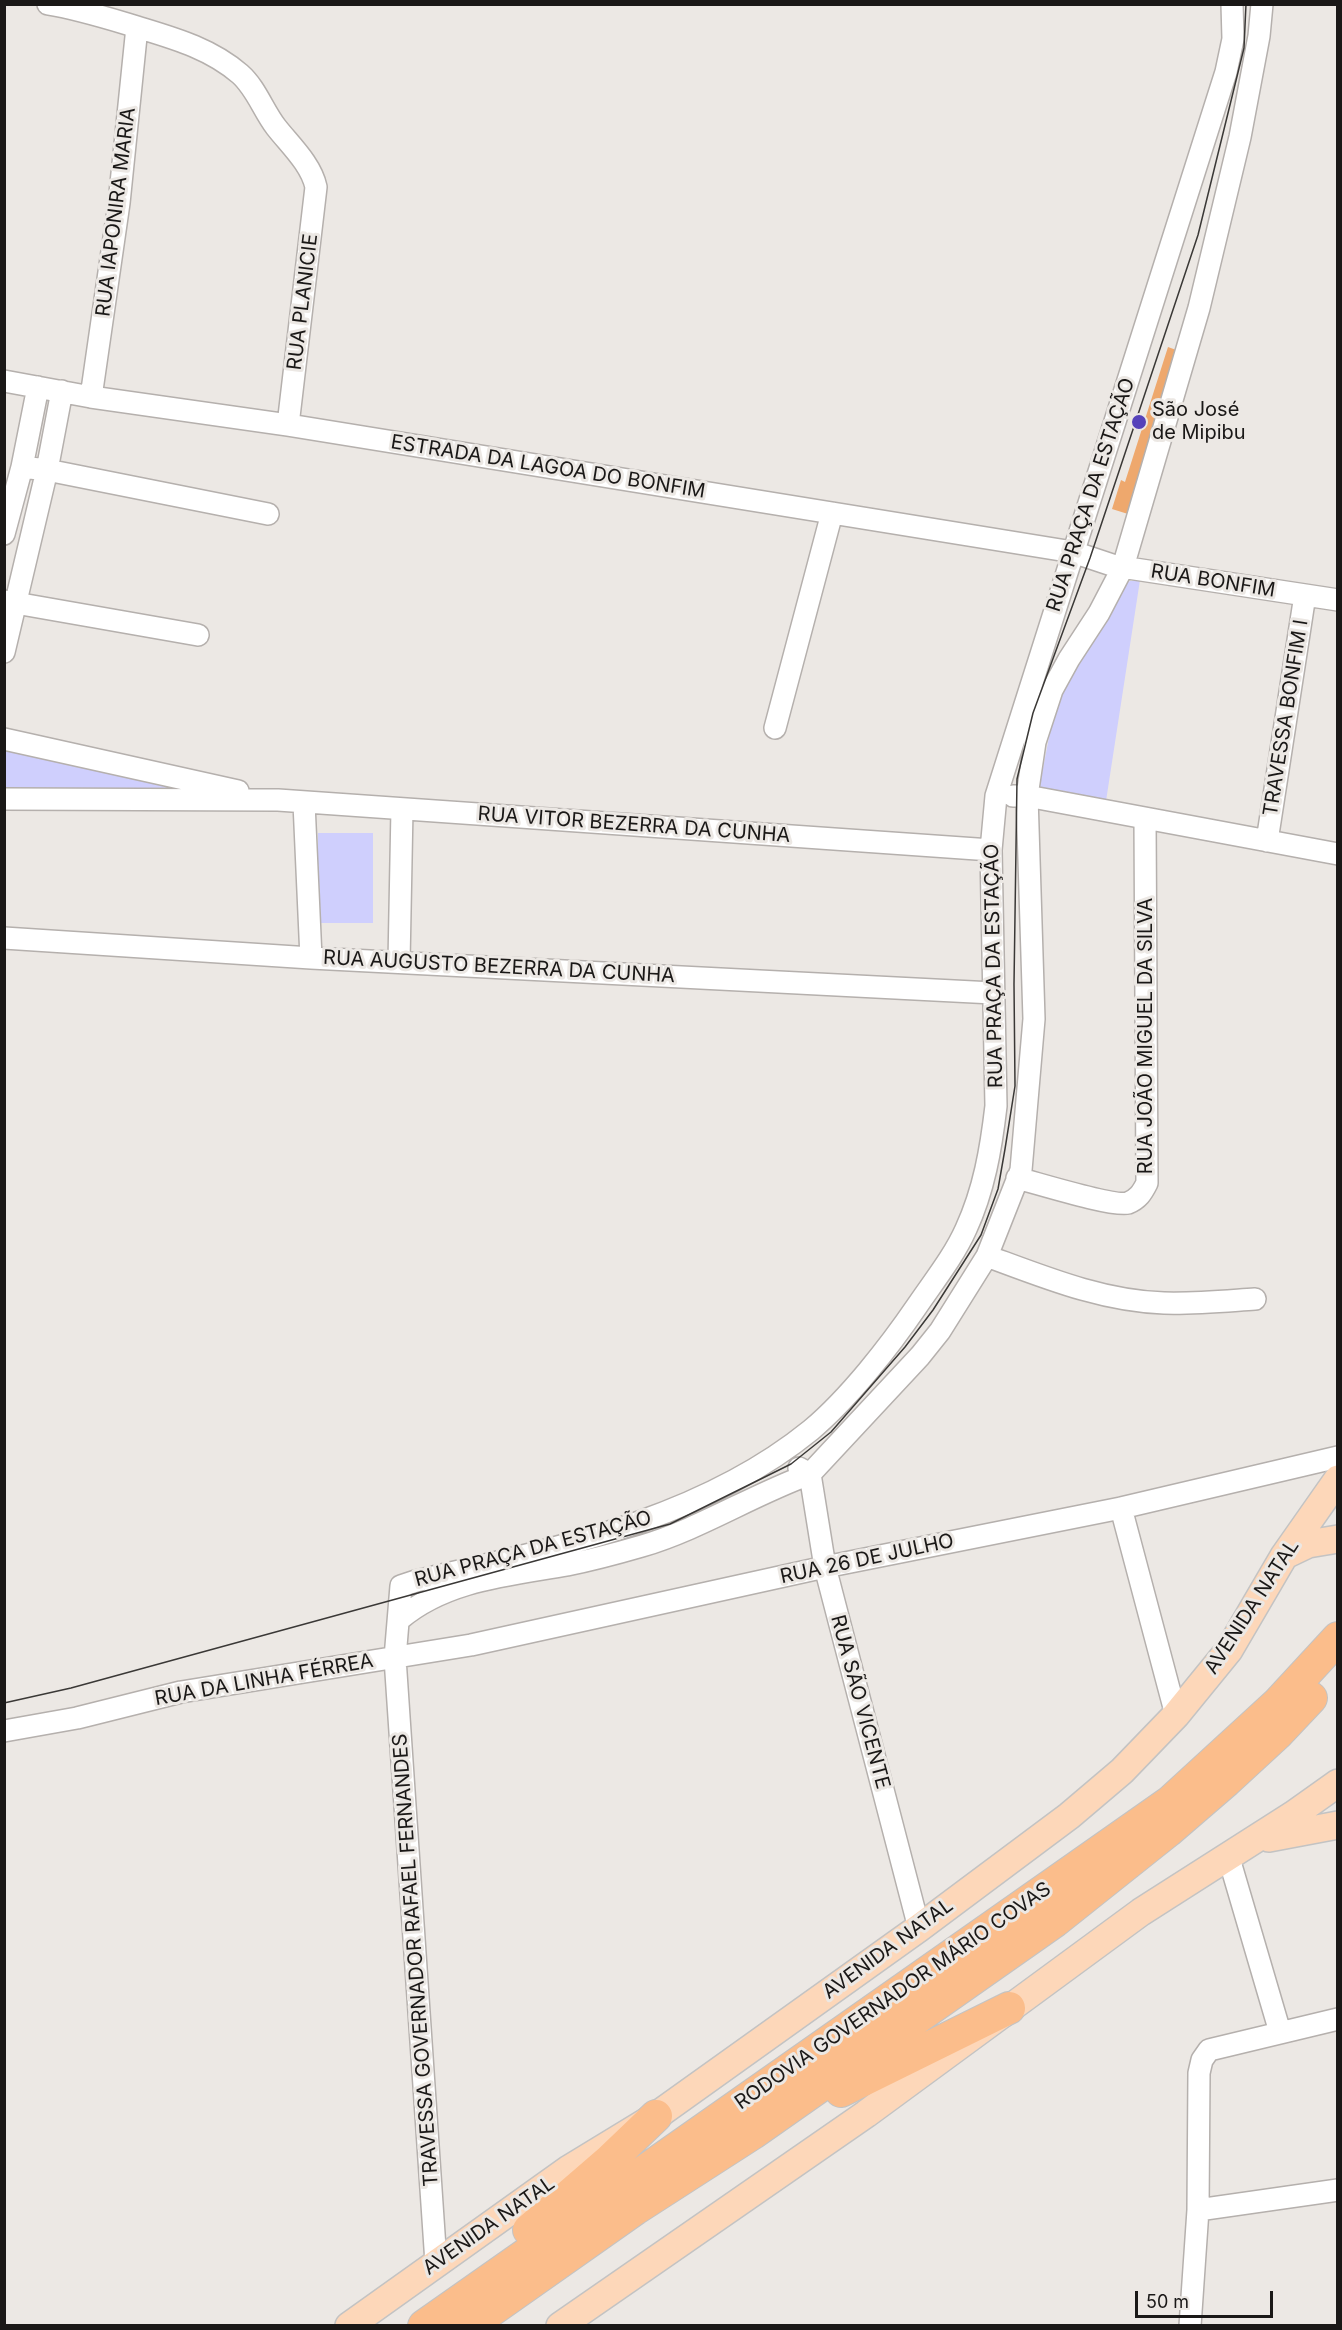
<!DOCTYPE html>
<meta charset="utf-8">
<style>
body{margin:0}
#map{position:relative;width:1342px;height:2330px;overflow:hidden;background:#ece8e4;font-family:Inter,sans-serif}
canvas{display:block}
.frame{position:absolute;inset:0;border:6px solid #1a1817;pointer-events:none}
.scale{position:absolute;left:1135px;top:2291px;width:138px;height:27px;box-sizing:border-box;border:3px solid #1a1817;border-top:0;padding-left:8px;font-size:18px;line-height:21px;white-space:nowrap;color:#1a1817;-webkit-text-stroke:4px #ece8e4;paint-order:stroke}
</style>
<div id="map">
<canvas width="1342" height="2330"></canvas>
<div class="frame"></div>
<div class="scale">50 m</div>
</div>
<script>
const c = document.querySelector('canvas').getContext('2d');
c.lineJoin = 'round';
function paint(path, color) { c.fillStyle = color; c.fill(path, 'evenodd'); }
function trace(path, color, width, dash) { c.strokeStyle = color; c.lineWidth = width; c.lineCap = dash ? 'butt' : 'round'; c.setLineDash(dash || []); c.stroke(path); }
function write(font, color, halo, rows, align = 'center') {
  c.font = font + ' Inter,sans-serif'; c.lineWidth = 6; c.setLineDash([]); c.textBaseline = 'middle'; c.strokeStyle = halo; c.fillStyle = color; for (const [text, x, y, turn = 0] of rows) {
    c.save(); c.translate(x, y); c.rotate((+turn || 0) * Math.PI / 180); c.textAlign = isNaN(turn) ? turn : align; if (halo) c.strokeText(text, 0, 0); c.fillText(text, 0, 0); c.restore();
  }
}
const green = new Path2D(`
 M 1140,580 L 1106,801 L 1039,789 L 1052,722 L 1063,682 L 1121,587 L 1130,581 Z
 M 5,748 L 223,794 L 5,789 Z
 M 318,833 L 373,833 L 373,923 L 318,923 Z`);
const building = new Path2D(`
 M 1168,347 L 1179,351 L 1128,514 L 1112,509 L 1121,480 L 1125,482 Z`);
const minor = new Path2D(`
 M 48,4 C 79,9 107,18 137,27 C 173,38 210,48 240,74 C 256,88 263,110 276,127 C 290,145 311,164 316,187 L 288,425
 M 4,381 L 91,397 L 288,425 L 1073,552 L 1115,566 L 1338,600
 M 91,397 L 119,203 L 137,27
 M 22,467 L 47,470 L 268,514
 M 4,534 L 22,467 L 38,387
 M 4,601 L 198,635
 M 4,652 L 47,470 L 62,391
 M 775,728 L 832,513
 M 4,739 L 238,791
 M 1013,796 L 1027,796 L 1338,854
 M 4,799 L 278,800 L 991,850
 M 304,803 L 311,958
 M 1267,841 L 1305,595
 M 4,938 L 311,958 L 993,993
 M 399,962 L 402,809
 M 1017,1178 C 1037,1183 1113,1207 1128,1203 C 1138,1199 1142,1193 1147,1183 L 1145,819
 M 987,1256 C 1044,1277 1102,1301 1164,1303 C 1194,1304 1225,1301 1255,1299
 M 799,1468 L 810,1474 L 825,1567 L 919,1928
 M 1121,1508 L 1176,1715
 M 400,1619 C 446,1580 509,1575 567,1565 C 592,1560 618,1553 642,1546 C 700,1529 752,1495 810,1474 L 920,1356 L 940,1331 L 987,1256 L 1021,1170 L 1034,1019 L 1027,796 L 1035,742 L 1052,690 L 1069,659 L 1099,613 L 1123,567 L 1199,308 L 1240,137 L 1259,36 L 1262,4
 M 4,1731 L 77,1718 L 181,1692 L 471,1645 L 825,1567 L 1121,1508 L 1338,1457
 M 1228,1855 L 1280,2032
 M 1198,2210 L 1338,2190
 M 436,2263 L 395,1658 L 401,1586 L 416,1581 C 552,1549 699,1521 811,1430 C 849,1398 889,1347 917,1306 C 934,1281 954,1256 966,1229 C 984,1190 991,1149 996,1106 L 991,850 L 996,796 L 1226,72 L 1233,39 L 1232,4
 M 1190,2326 L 1198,2210 L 1199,2073 L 1202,2060 L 1209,2050 L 1338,2019`);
const major = new Path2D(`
 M 1285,1555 L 1308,1544 L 1338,1539
 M 1269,1838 L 1338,1825
 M 349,2326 L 569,2169 L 656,2116 L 919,1928 L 1069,1816 L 1122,1771 L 1176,1715 L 1229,1650 L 1284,1556 L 1338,1479
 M 560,2326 L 866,2114 L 1141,1912 L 1293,1815 L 1338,1783`);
const highway = new Path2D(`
 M 841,2091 L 1009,2008
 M 529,2230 L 610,2160 L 656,2116
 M 424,2326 L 1170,1802 L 1278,1703 L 1338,1638
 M 469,2326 L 635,2209 L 753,2133 L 1055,1921 L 1168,1831 L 1226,1781 L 1277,1734 L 1311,1698`);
const tram = new Path2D(`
 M 4,1703 L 71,1688 L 670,1524 L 791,1464 L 831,1432 L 905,1347 L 933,1310 L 981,1235 L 998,1189 L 1005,1149 L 1015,1086 L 1014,984 L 1017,779 L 1033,713 L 1090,558 L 1198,235 L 1244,48 L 1246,4`);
const markers = [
 [1139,422,8,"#5642ba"]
];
const streetNames = [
 ["RUA IAPONIRA MARIA",116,212,-83],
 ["RUA PLANICIE",303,302,-83],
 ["ESTRADA DA LAGOA DO BONFIM",548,467,9],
 ["RUA PRAÇA DA ESTAÇÃO",1091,495,-72],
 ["RUA BONFIM",1213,581,9],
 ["TRAVESSA BONFIM I",1286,718,-81],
 ["RUA VITOR BEZERRA DA CUNHA",634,825,4],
 ["RUA PRAÇA DA ESTAÇÃO",994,966,-91],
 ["RUA AUGUSTO BEZERRA DA CUNHA",499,967,3],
 ["RUA JOÃO MIGUEL DA SILVA",1146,1036,-90],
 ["RUA PRAÇA DA ESTAÇÃO",533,1549,-15],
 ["RUA 26 DE JULHO",867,1559,-12],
 ["AVENIDA NATAL",1252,1607,-57],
 ["RUA DA LINHA FÉRREA",264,1680,-10],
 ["RUA SÃO VICENTE",860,1702,75],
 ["AVENIDA NATAL",888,1949,-36],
 ["TRAVESSA GOVERNADOR RAFAEL FERNANDES",416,1960,-94],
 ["RODOVIA GOVERNADOR MÁRIO COVAS",893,1996,-35],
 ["AVENIDA NATAL",489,2226,-35]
];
const poiNames = [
 ["São José",1152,410],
 ["de Mipibu",1152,433]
];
paint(green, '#cfcffd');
paint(building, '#eea86d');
trace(minor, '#b5b0ad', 24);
trace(major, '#c3c3c3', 30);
trace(highway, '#c3c3c3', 34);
trace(minor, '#fff', 21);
trace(major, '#fdd7b9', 27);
trace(highway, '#fbbd8b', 32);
trace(tram, '#3a3836', 1.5);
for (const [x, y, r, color] of markers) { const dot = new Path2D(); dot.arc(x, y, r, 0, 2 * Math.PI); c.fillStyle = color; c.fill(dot); trace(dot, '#ece8e4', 2); }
write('20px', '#1a1817', '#ece8e4', streetNames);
write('20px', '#1a1817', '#ece8e4', poiNames, 'left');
</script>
